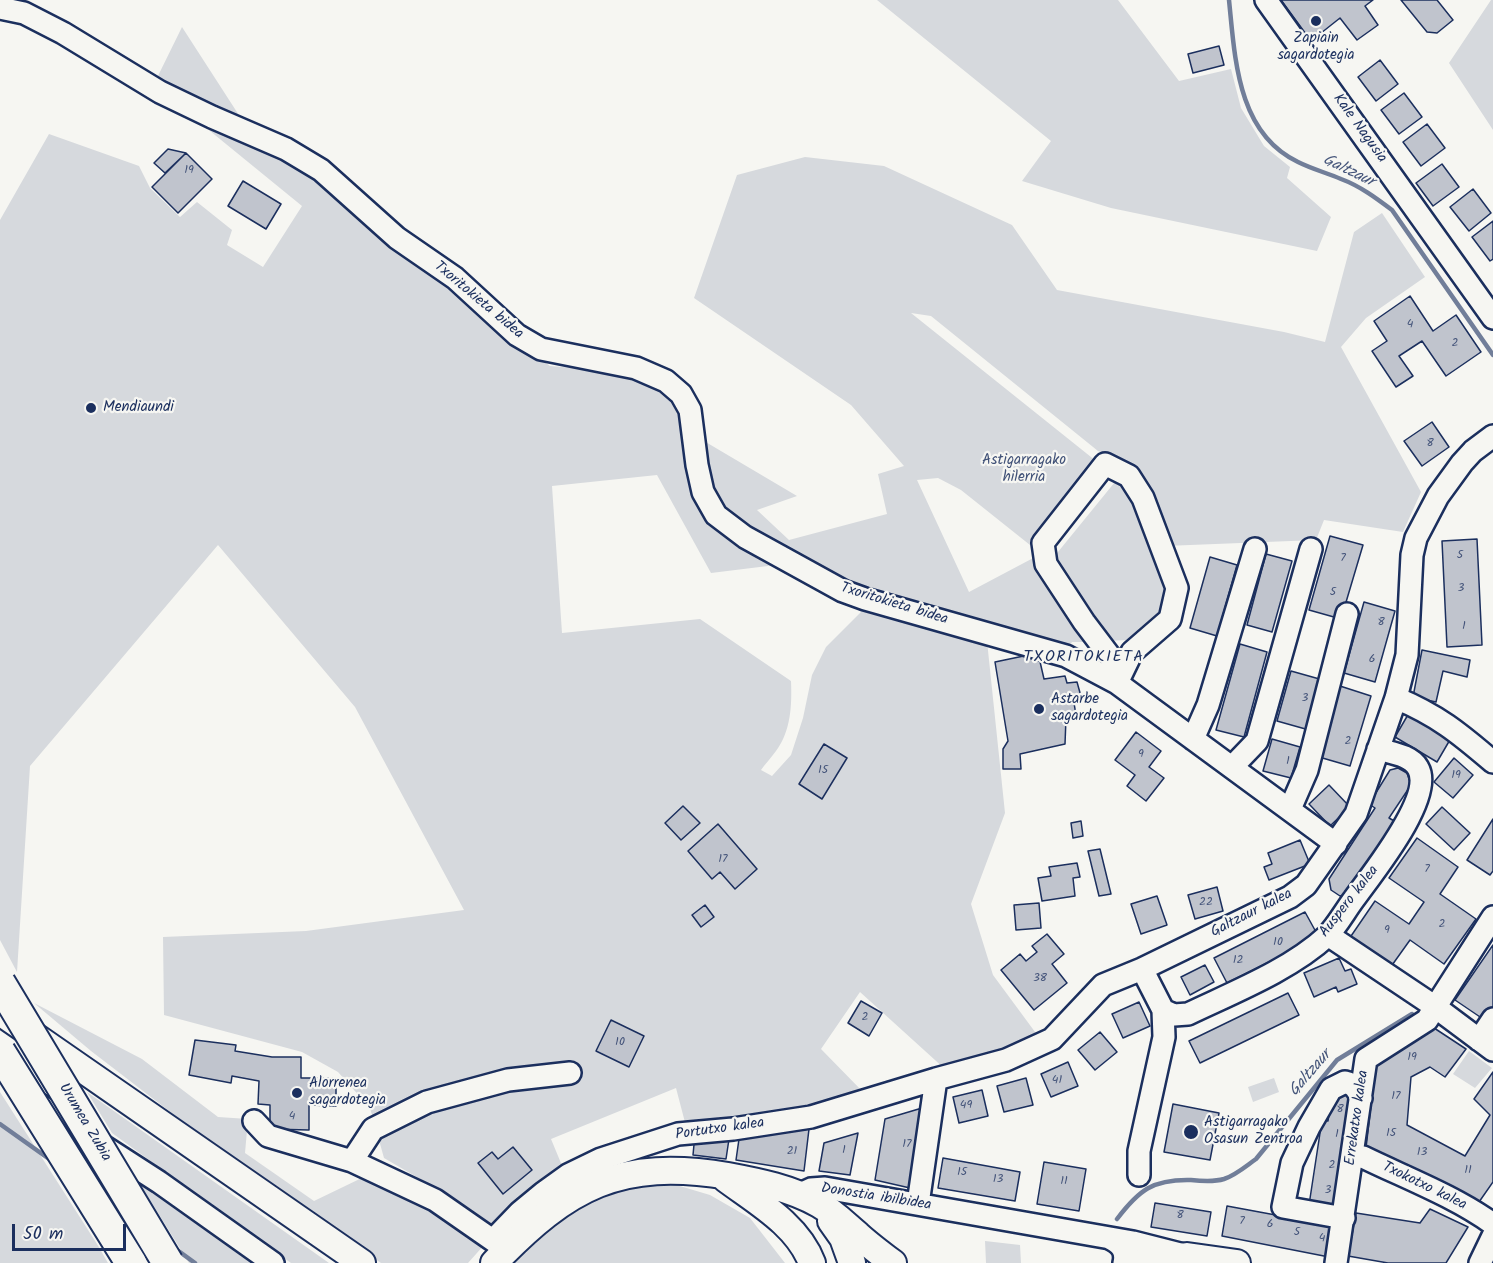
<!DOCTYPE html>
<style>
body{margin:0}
#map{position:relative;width:1493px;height:1263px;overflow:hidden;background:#f6f6f2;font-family:Kalam,sans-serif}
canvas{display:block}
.scale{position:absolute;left:12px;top:1224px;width:114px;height:27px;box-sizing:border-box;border:3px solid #1b2f5e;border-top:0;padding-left:8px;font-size:18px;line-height:21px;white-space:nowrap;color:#1b2f5e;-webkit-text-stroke:4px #f6f6f2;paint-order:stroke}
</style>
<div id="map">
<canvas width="1493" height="1263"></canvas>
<div class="scale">50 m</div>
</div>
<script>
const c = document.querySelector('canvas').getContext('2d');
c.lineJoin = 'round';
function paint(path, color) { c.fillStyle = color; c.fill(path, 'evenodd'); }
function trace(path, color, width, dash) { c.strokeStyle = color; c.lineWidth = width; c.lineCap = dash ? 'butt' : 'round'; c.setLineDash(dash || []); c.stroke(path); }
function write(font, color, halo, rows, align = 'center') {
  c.font = font + ' Kalam,sans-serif'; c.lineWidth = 4.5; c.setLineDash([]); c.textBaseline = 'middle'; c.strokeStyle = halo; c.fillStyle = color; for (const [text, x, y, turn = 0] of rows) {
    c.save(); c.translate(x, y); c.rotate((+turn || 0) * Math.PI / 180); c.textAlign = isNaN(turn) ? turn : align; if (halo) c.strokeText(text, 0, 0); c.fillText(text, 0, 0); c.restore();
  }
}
const green = new Path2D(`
 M 877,0 L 1118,0 L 1179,81 L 1231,69 L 1241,108 L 1264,146 L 1290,167 L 1287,178 L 1331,217 L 1317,251 L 1111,208 L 1022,181 L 1051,141 Z
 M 1491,0 L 1493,0 L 1493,130 L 1449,63 Z
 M 182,27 L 244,123 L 155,82 Z
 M 199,122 L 283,154 L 320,177 L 511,337 L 550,366 L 622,372 L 658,385 L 683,408 L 693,483 L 776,565 L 711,573 L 657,475 L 552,486 L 562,633 L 700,619 L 791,681 C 792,705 791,731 776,751 C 771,758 765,764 761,770 L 772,776 L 791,755 L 803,718 L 812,675 L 826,647 L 868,605 L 987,641 L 1005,813 L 971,904 L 993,975 L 1038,1036 L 986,1058 L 946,1070 L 860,992 L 821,1049 L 865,1094 L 785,1118 L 687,1130 L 676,1088 L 551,1139 L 563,1168 L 493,1227 L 439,1190 L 384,1158 L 370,1108 L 338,1072 L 302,1052 L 164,1015 L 163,937 L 306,931 L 464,910 L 355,707 L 218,545 L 30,766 L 17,972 L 0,940 L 0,220 L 49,134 L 139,166 L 150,188 L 180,217 L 197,202 L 232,230 L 227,245 L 263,267 L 302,206 Z
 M 805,157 L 884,166 L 1012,225 L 1057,290 L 1284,332 L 1325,342 L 1354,232 L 1382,213 L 1425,277 L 1366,318 L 1341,347 L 1421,492 L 1403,532 L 1324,520 L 1316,540 L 1165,546 L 1127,464 L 1098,451 L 931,316 L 911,313 L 1096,461 L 1030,545 L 961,490 L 938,478 L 917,480 L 969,592 L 1037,556 L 1089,642 L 1072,642 L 1066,651 L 865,593 L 749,534 L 707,491 L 704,441 L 797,496 L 757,510 L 789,540 L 887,514 L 878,474 L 904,466 L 851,405 L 694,298 L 737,175 Z
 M 1119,477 L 1131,487 L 1169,587 L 1157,616 L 1130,640 L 1102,641 L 1049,563 Z
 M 34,1003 L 142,1059 L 218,1117 L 248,1119 L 245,1153 L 314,1201 L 370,1174 L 436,1207 L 485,1244 L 468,1263 L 381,1263 L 203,1137 L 91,1051 Z
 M 1469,1051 L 1492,1068 L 1475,1088 L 1453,1074 Z
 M 1274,1078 L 1279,1092 L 1253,1102 L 1248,1087 Z
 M 0,1092 L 97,1244 L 108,1263 L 0,1263 Z
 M 87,1092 L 329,1263 L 291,1263 L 112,1133 Z
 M 132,1171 L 262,1263 L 189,1263 Z
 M 632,1184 L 673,1184 L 710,1195 L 750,1218 L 785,1263 L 508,1263 L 547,1229 L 581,1203 Z
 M 985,1241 L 1020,1245 L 1021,1263 L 986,1263 Z`);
const stream = new Path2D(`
 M 1229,0 C 1235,58 1237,133 1298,162 C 1312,169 1327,173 1341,179 C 1360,186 1376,198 1392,210 L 1493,355
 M 0,1124 L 52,1161
 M 1117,1219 C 1139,1190 1153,1179 1191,1180 C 1201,1181 1214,1182 1224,1179 C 1236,1175 1246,1166 1256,1159 L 1337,1060 L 1412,1014
 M 173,1247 L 195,1263`);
const building = new Path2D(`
 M 1281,0 L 1373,0 L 1365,6 L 1378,25 L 1357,40 L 1340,18 L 1311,41 Z
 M 1401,0 L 1437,0 L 1453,20 L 1437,33 L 1427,32 Z
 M 1219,46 L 1224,65 L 1193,73 L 1188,54 Z
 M 1380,60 L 1398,84 L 1376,101 L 1358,77 Z
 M 1404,93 L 1422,117 L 1399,134 L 1381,110 Z
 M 1427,124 L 1445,148 L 1421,166 L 1403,142 Z
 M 168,149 L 186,153 L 165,173 L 154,163 Z
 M 186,153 L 212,179 L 178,213 L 152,187 Z
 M 1442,164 L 1459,187 L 1433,206 L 1416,183 Z
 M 243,181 L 281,204 L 266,229 L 228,206 Z
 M 1473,189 L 1491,213 L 1469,231 L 1450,207 Z
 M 1493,221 L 1493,259 L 1490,261 L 1472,237 Z
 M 1410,296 L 1433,331 L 1456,315 L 1481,352 L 1446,376 L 1422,341 L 1399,356 L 1413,376 L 1396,387 L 1372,351 L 1387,341 L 1374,321 Z
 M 1432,422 L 1449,447 L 1422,466 L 1404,441 Z
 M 1330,536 L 1363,545 L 1341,619 L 1309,610 Z
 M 1477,539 L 1482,645 L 1447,647 L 1442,541 Z
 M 1266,554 L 1292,561 L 1272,632 L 1247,625 Z
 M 1210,557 L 1237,565 L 1217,636 L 1190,628 Z
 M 1364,602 L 1395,611 L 1375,682 L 1344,673 Z
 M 1240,644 L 1267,652 L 1244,737 L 1216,730 Z
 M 1422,650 L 1470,660 L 1467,677 L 1443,671 L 1436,702 L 1413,697 Z
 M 1038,653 L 1044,679 L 1065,676 L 1067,683 L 1077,682 L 1082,700 L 1074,703 L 1076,715 L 1066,718 L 1065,744 L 1020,754 L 1021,769 L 1003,769 L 1003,749 L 1008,741 L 995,662 Z
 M 1291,671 L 1323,680 L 1309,730 L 1277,721 Z
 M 1340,686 L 1371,696 L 1350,766 L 1319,757 Z
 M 1409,713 L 1451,738 L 1437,762 L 1395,737 Z
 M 1136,732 L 1161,751 L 1149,767 L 1164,778 L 1146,801 L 1127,786 L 1135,775 L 1115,760 Z
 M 1272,739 L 1300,747 L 1291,778 L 1263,771 Z
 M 824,744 L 847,758 L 822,799 L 799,784 Z
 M 1454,758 L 1473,775 L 1453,798 L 1434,782 Z
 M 1398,768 L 1407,773 L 1411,785 L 1389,818 L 1396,822 L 1349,894 L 1340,896 L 1331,890 L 1329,879 L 1375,808 L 1369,804 L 1390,770 Z
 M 1329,785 L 1350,807 L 1330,826 L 1309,804 Z
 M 683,806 L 700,823 L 681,840 L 665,823 Z
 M 1442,807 L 1470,833 L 1454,850 L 1426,824 Z
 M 1493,819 L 1493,871 L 1490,875 L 1467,860 Z
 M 1081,821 L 1083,836 L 1073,838 L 1071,823 Z
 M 718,824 L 757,869 L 735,889 L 720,872 L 712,879 L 688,851 Z
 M 1417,838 L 1458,867 L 1440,894 L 1476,919 L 1444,964 L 1410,940 L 1390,968 L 1349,939 L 1375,901 L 1409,924 L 1424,902 L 1389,878 Z
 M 1300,840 L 1310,864 L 1269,880 L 1264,867 L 1272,864 L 1268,853 Z
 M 1100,849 L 1111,894 L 1099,896 L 1088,851 Z
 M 1077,863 L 1080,877 L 1073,878 L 1075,896 L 1042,901 L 1038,878 L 1051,876 L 1049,867 Z
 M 1217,887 L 1223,911 L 1195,919 L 1188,895 Z
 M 1157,896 L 1167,925 L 1141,934 L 1131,904 Z
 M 1039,903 L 1041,928 L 1016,930 L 1014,905 Z
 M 705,905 L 714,917 L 701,927 L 692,915 Z
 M 1305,912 L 1316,932 L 1295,949 L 1227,983 L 1214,958 Z
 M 1047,934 L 1064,954 L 1052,964 L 1067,983 L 1034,1010 L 1001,970 L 1020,954 L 1026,961 L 1037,952 L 1032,946 Z
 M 1493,945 L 1493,1010 L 1486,1021 L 1455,1000 Z
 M 1339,958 L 1345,971 L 1351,969 L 1357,984 L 1338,992 L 1336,987 L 1314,997 L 1304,973 Z
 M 1205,965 L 1214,982 L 1190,995 L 1181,977 Z
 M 1288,993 L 1299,1015 L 1200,1063 L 1189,1041 Z
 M 861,1001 L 882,1013 L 869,1036 L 848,1023 Z
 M 1139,1002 L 1150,1026 L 1123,1038 L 1112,1014 Z
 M 611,1020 L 644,1036 L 629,1067 L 596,1051 Z
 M 1428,1024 L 1466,1049 L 1445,1077 L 1430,1067 L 1411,1077 L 1407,1125 L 1465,1156 L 1490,1115 L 1474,1099 L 1493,1072 L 1493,1182 L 1479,1202 L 1366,1148 L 1377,1054 Z
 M 1100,1032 L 1117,1052 L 1095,1070 L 1078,1050 Z
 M 195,1040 L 236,1045 L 235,1051 L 272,1057 L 301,1057 L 301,1078 L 336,1078 L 336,1106 L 309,1105 L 309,1130 L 270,1129 L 270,1105 L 258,1104 L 259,1081 L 232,1076 L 231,1083 L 189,1075 Z
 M 1068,1062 L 1078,1086 L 1051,1097 L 1041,1074 Z
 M 1026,1078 L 1033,1105 L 1004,1112 L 997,1086 Z
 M 982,1090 L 988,1116 L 959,1123 L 953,1097 Z
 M 1332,1093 L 1354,1097 L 1342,1210 L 1309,1205 L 1322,1120 L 1328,1121 Z
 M 1173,1104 L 1219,1113 L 1210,1160 L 1164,1152 Z
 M 922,1108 L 910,1188 L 875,1180 L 885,1119 Z
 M 809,1129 L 804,1171 L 736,1160 L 739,1139 Z
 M 858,1133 L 850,1175 L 819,1171 L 824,1143 Z
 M 695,1134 L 729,1139 L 726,1159 L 693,1155 Z
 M 513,1147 L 532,1170 L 503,1194 L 478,1163 L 492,1152 L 498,1159 Z
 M 943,1158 L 1020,1172 L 1015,1201 L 938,1188 Z
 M 1044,1162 L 1086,1169 L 1079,1211 L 1037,1204 Z
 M 1155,1203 L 1211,1212 L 1207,1236 L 1151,1227 Z
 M 1227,1206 L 1335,1226 L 1329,1257 L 1222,1236 Z
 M 1430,1209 L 1468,1227 L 1446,1263 L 1388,1263 L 1348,1256 L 1356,1213 L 1420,1223 Z`);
const minor = new Path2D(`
 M 1266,0 L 1493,318
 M 0,8 L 24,13 L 63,33 L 160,92 L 212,117 L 286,149 L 321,170 L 397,238 L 455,278 L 517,335 L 541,349 L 636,368 L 666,381 L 681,394 L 690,410 L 697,465 L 703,492 L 716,515 L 745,537 L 843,591 L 865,599 L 1066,656 L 1117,683 L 1336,844
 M 1105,464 L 1129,476 L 1143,498 L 1177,588 L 1170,619 L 1132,652 L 1117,683 L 1112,659 L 1084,622 L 1046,564 L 1043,543 Z
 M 1396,698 C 1437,715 1459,733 1493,762
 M 1193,739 L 1208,705 L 1255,549
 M 1232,767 L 1257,741 L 1311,549
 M 1290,809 L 1307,770 L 1347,614
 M 1328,935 L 1434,1006 L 1493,1050
 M 1142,969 L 1163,1010 L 1174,1015 L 1188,1014 C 1234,992 1290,970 1327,936 C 1337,926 1345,911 1354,899 C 1371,875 1435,797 1418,768 C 1411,755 1391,753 1378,749
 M 1479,1040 L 1493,1019
 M 35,1102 L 159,1182 L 273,1263
 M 254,1121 L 268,1136 L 352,1161 L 435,1200 L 504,1248
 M 1353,1155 L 1363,1157 C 1406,1178 1454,1196 1493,1224
 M 352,1161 L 373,1129 L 427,1102 L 508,1080 L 570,1073
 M 1139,1175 L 1139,1151 L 1164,1037 L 1163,1010
 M 800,1194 L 811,1189 L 825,1188 L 1133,1242 L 1184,1255
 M 918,1204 L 936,1079
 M 1344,1218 L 1283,1207 L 1292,1163 L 1309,1127 L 1331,1089 L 1345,1082 C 1354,1084 1357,1089 1361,1098
 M 1109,1238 C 1120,1243 1127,1250 1124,1263
 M 494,1239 L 520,1212 L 543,1193 L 568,1175 L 601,1159 L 678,1134 L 733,1129 L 811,1117 L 936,1079 L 1006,1060 L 1052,1039 L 1103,985 L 1142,969 L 1290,897 L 1306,885 L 1356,814 L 1396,698 L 1407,655 L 1412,555 L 1416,538 L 1438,496 L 1462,463 L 1473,451 L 1493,436
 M 1336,1263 L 1366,1059 L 1427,1020 L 1493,917
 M 1480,1263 L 1493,1236`);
const major = new Path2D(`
 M 0,1012 L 362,1263
 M 726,1179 C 757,1202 798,1225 812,1263
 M 831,1221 L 843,1238 L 852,1263
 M 494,1263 C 568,1186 620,1158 728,1176 C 760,1182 790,1188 819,1204 C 833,1212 845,1224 858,1235 C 869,1245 881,1254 893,1263
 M 1139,1263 L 1187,1256 L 1237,1263`);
const highwayBridge = new Path2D(`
 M 0,983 L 168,1263
 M 0,1052 L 131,1263`);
const markers = [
 [1316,21,6,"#1b2f5e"],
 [91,408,6,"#1b2f5e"],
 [1039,709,6,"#1b2f5e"],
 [297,1093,6,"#1b2f5e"],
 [1191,1132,8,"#1b2f5e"]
];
const numberNames = [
 ["19",189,171],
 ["4",1410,325],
 ["2",1455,344],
 ["8",1430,444],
 ["5",1460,556],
 ["7",1343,559],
 ["3",1461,589],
 ["5",1333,593],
 ["8",1381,623],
 ["1",1464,627],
 ["6",1372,660],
 ["3",1305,699],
 ["2",1348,742],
 ["9",1141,755],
 ["1",1288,762],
 ["15",823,771],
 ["19",1456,776],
 ["17",723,860],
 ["7",1427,870],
 ["22",1206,903],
 ["2",1442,925],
 ["9",1387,931],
 ["10",1278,943],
 ["12",1238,961],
 ["38",1040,979],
 ["2",865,1018],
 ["10",620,1043],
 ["19",1412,1058],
 ["41",1057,1081],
 ["17",1396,1097],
 ["49",966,1106],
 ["8",1340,1110],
 ["4",292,1117],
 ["15",1391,1134],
 ["1",1337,1135],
 ["17",907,1145],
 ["1",844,1151],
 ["21",792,1152],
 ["13",1422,1153],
 ["2",1332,1166],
 ["11",1468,1171],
 ["15",962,1173],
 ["13",998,1180],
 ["11",1064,1182],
 ["3",1328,1191],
 ["8",1180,1216],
 ["7",1242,1222],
 ["6",1270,1225],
 ["5",1297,1233],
 ["4",1322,1239]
];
const poiNames = [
 ["Zapiain",1316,39,"center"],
 ["sagardotegia",1316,56,"center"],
 ["Mendiaundi",103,408],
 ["Astarbe",1051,700],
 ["sagardotegia",1051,717],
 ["Alorrenea",309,1084],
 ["sagardotegia",309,1101],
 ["Astigarragako",1204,1123],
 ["Osasun Zentroa",1204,1140]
];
const streetNames = [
 ["Kale Nagusia",1359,129,54],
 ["Txoritokieta bidea",478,301,40],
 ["Txoritokieta bidea",894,605,17],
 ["Auspero kalea",1350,902,-52],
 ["Galtzaur kalea",1252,914,-27],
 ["Errekatxo kalea",1358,1118,-82],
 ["Urumea Zubia",84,1123,59],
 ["Portutxo kalea",720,1130,-8],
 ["Txokotxo kalea",1424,1187,26],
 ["Donostia ibilbidea",876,1198,9]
];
const parkNames = [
 ["Astigarragako",1024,461],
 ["hilerria",1024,478]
];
const waterNames = [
 ["Galtzaur",1348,172,26],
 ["Galtzaur",1311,1074,-49]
];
const neighbourhoodNames = [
 ["TXORITOKIETA",1084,658]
];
paint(green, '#d6d9dd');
trace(stream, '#717e99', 4.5);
paint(building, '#c0c4cd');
trace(building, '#1b2f5e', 1.5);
trace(minor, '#1b2f5e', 26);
trace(major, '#1b2f5e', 30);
trace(minor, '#f6f6f2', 21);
trace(major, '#f6f6f2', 26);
trace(highwayBridge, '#1b2f5e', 34, []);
trace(highwayBridge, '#f6f6f2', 30);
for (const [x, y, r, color] of markers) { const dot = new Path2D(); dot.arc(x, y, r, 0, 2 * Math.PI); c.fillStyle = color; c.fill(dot); trace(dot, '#f6f6f2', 2); }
write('12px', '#44547a', null, numberNames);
write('15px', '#1b2f5e', '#f6f6f2', poiNames, 'left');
write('15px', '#1b2f5e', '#f6f6f2', streetNames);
write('15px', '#405177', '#f6f6f2', parkNames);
write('italic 16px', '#46567b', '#f6f6f2', waterNames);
c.letterSpacing = '1.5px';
write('16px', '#1b2f5e', '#f6f6f2', neighbourhoodNames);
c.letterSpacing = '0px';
</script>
